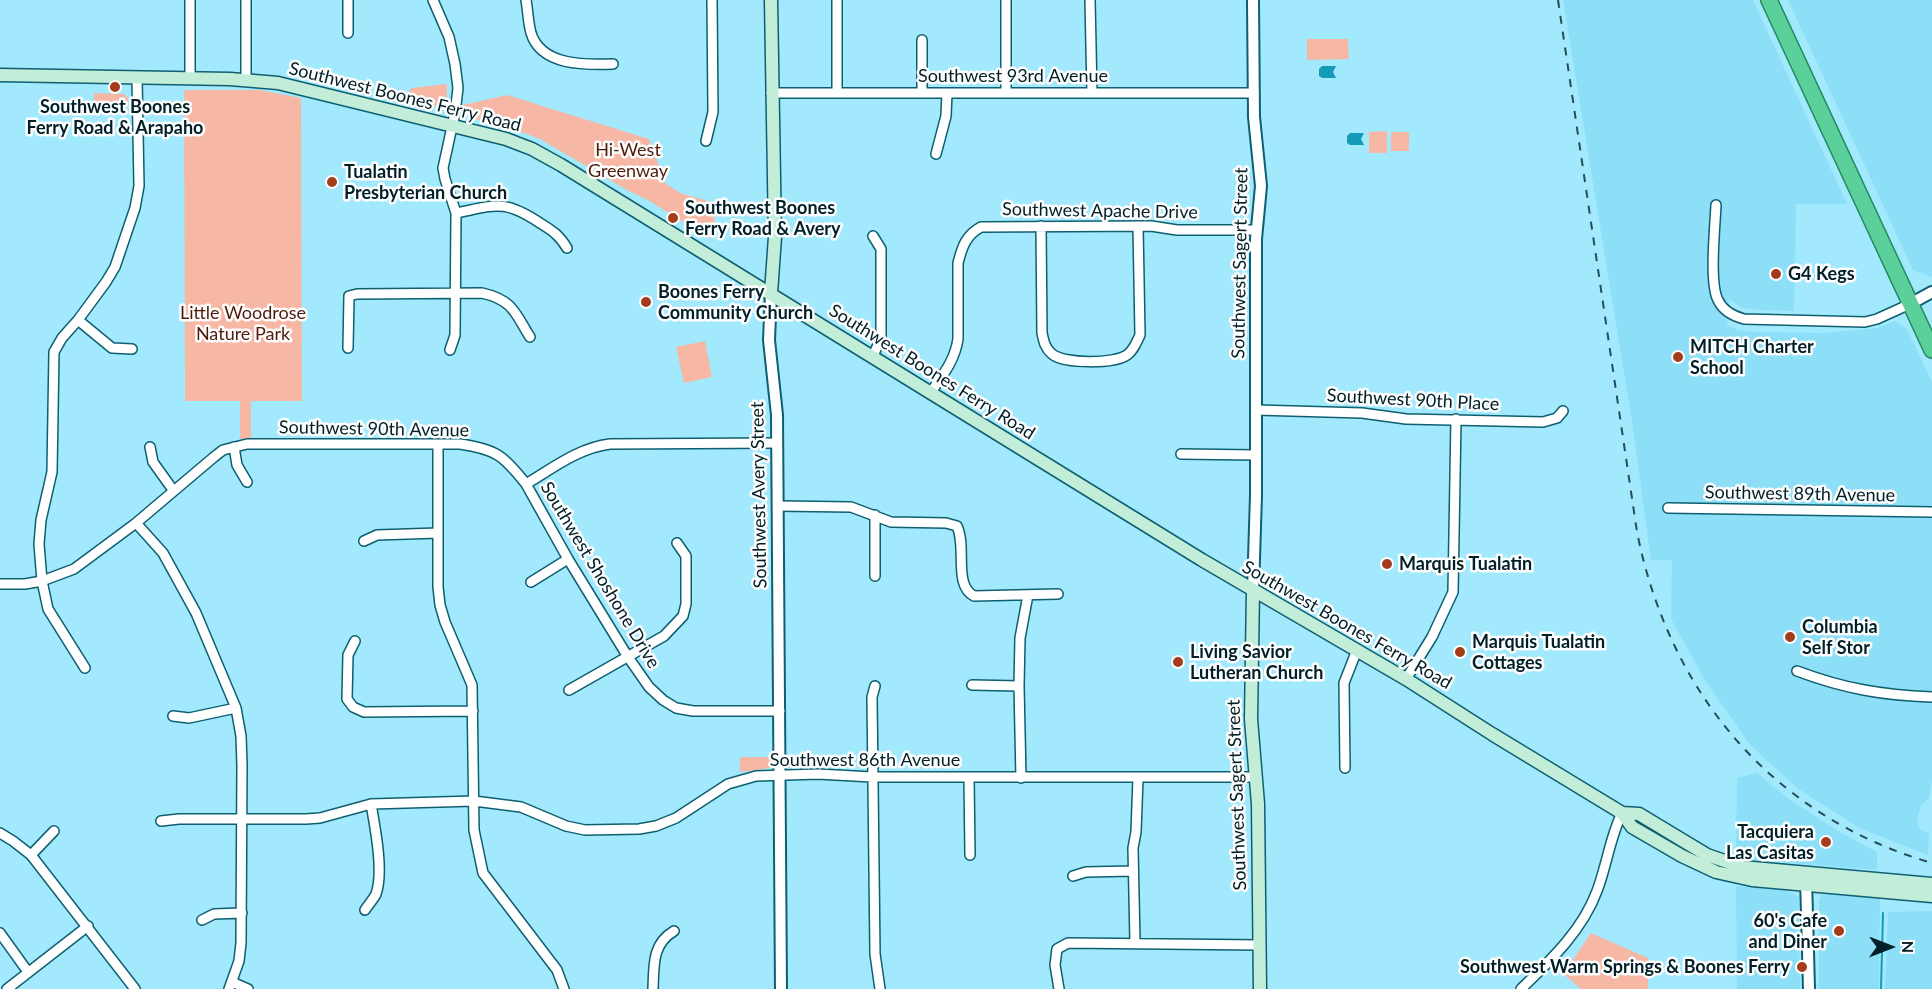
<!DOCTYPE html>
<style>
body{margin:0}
#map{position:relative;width:1932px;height:989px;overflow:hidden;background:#a2e9fe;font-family:Lato,sans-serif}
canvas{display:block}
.north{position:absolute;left:1860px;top:917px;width:60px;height:60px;-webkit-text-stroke:4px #fdfdfd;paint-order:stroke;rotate:90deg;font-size:16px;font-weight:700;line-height:24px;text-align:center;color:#011f27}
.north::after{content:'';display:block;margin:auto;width:21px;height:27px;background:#011f27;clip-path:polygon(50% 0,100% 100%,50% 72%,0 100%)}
</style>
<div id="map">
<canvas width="1932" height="989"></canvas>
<div class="north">N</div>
</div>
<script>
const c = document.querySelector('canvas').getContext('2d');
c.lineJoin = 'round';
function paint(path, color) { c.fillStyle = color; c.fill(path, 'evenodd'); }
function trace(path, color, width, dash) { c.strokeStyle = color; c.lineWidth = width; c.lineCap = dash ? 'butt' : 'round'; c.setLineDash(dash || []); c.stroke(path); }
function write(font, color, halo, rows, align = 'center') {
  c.font = font + ' Lato,sans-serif'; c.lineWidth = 5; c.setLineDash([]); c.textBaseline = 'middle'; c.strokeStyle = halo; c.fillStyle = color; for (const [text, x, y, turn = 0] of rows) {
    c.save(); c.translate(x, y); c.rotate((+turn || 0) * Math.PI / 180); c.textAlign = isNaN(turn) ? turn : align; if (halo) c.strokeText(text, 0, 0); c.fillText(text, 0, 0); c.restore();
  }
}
const built = new Path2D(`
 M 1563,0 L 1753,0 L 1847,204 L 1796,204 L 1794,311 L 1760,310 L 1742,308 L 1729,299 L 1727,325 L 1738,330 L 1751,332 L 1824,333 L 1877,328 L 1895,321 L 1907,329 L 1932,382 L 1932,781 L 1929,798 L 1921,805 L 1917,821 L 1920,829 L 1929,834 L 1928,855 L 1859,828 L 1797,788 L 1751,746 L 1706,682 L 1671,619 L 1672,560 L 1651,560 L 1632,421 Z
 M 1788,0 L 1932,0 L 1932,277 L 1913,270 Z
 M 1757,773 L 1789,799 L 1843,834 L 1877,852 L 1877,870 L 1754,860 L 1736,856 L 1737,778 Z
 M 1736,886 L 1788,891 L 1799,897 L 1800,989 L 1737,989 Z
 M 1826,892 L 1880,895 L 1879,989 L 1819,989 L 1819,901 L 1821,895 Z
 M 1932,911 L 1932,989 L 1885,989 L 1888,912 Z`);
const green = new Path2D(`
 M 1307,39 L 1348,39 L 1349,59 L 1307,60 Z
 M 447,84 L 447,102 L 441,107 L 406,99 L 411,88 Z
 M 184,90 L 259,90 L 301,98 L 302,401 L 251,401 L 251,438 L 240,439 L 240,401 L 185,401 Z
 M 94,93 L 124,94 L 128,98 L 128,102 L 94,102 Z
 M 507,95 L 649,139 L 665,183 L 680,193 L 715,203 L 714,226 L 710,239 L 648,200 L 627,190 L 540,139 L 511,128 L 475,119 C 469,116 464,113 463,105 Z
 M 1387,131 L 1387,153 L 1369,153 L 1369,132 Z
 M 1391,132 L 1409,132 L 1409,151 L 1391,151 Z
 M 705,341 L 712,377 L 684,383 L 676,347 Z
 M 740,757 L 770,757 L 770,768 L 740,772 Z
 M 1591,933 L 1648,958 L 1648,989 L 1581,989 L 1561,972 L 1572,961 Z`);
const water = new Path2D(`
 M 1322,66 L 1336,66 L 1333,72 L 1336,78 L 1322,78 L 1319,76 L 1319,69 Z
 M 1350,133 L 1364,133 L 1361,139 L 1364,145 L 1350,145 L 1347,143 L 1347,136 Z`);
const stream = new Path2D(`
 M 1881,989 L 1883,913`);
const minor = new Path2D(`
 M 190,0 L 190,79
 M 246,0 L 246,80
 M 433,0 L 449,37 L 455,64 L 458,88 L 455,113 L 443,168 L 445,179 L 456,213 L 455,335 L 450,350
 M 526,0 C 528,11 528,22 531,33 C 541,66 585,65 613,64
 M 1006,0 L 1006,92
 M 1090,0 L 1092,93
 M 348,33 L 348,0
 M 922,40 L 922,93
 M 771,93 L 1254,93
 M 837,93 L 837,0
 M 706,141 L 713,112 L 712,0
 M 936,154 L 946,116 L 947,93
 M 1716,205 C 1715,227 1709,283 1718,300 C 1723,311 1733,316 1744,319 L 1865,322 L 1877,319 L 1910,304
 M 456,213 C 496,205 504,199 540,223 C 553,231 559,235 567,248
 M 1041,226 L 1042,333 C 1044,342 1045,348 1052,354 C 1064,364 1114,364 1127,355 C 1134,350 1136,343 1140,335 L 1138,226
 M 78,320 L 112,348 L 132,349
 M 348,348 L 349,296 L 357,294 L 482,293 C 513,300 515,313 530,337
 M 873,356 L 881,338 L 881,249 L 873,236
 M 931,392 C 943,375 955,360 958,339 L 958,263 C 962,247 966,235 981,227 L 1151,226 L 1177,230 L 1256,230
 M 1256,410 L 1362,413 L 1406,419 L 1543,422 L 1557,418 L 1563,411
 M 438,444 L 438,587 L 440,605 L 445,622 L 472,685 L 474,830 L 483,873 L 557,970 L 564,989
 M 150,447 L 153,462 L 173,490
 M 234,447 L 237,465 L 247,482
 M 1181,454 L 1256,455
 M 526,484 L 568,559 L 628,657 L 649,687 L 663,700 L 676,708 L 693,711 L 780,711
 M 778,506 L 851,507 L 891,522 L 946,523 L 957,526 C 967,548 953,585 974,596 L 1058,594
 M 1668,508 L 1932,512
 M 875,515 L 875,576
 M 136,523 L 163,553 L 196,613 L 236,708 L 241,736 L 242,765 L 241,943 L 239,961 L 229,989
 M 364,541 L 377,535 L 438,533
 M 531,582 L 568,559
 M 0,584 L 25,584 L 42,581 L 74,569 L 136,523 L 214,457 L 223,450 L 247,444 L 460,444 C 496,449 504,456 526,484 C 553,468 578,448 610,444 L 777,443
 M 355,641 L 348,655 L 347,699 L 353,707 L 364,712 L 473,711
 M 85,668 L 48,609 L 42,581 L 39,544 L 41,520 L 52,472 L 54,352 L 62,338 L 78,320 L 106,282 L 115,267 L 135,208 L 139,186 L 137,78
 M 1797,671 C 1845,689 1882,695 1932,697
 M 1406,679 L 1432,637 L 1453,592 L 1456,419
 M 972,685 L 1019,686
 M 875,686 L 872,697 L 875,954 L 880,989
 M 569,690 L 664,636 L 683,616 L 686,604 L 686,556 L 677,543
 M 173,716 L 189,718 L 236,708
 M 1345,768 L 1344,683 L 1357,650
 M 969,777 L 970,855
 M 1021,778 L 1019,686 L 1020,638 L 1028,595
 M 161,821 L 179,819 L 306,819 L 320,818 L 371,804 L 474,801 L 521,807 L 566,826 L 585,830 L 639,829 L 656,826 L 676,818 L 728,784 L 756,776 L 818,774 L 872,777 L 1256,777
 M 0,833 L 13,841 L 31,855 L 135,989
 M 31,855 L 54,831
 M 1073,876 L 1086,872 L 1133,871
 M 365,910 C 368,905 373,900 376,894 C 384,872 375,827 371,804
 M 202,920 L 214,914 L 242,913
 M 0,933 L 28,972
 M 1135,943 L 1133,848 L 1136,832 L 1138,778
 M 232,982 L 248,989
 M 7,989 L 88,926
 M 653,989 C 654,965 652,944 674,931
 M 1059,989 L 1055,965 L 1057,949 L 1068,943 L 1260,945
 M 1521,989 C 1551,960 1582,931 1597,891 C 1607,865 1610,837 1622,813`);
const tertiary = new Path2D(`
 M 771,293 L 769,340 L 777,415 L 781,989
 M 1910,304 L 1932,292
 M 1253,590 L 1256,495 L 1256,239 L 1261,186 L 1254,117 L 1253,0
 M 1806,878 L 1809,989`);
const secondary = new Path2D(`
 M 771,0 L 775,237 L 771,293
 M 0,75 L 230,79 L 278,83 L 506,139 L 532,149 L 561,165 L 1202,560 L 1406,679 L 1492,734 L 1622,813 L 1639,814 L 1707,855 L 1742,867 L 1932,884
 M 1253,590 L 1251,719 L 1258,804 L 1260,989
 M 1622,813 L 1632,827 L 1682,856 L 1716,872 L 1752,880 L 1932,896`);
const trunk = new Path2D(`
 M 1769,0 L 1932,350`);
const rail = new Path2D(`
 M 1558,0 L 1637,532 C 1669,693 1773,817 1932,863`);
const markers = [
 [115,87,6,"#a43c1b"],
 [332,182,6,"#a43c1b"],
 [673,218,6,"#a43c1b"],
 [1776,274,6,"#a43c1b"],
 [646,302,6,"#a43c1b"],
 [1678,357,6,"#a43c1b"],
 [1387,564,6,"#a43c1b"],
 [1790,637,6,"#a43c1b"],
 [1460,652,6,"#a43c1b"],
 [1178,662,6,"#a43c1b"],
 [1826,842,6,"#a43c1b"],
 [1839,931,6,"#a43c1b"],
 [1802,967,6,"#a43c1b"]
];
const streetNames = [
 ["Southwest 93rd Avenue",1013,76],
 ["Southwest Boones Ferry Road",405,97,14],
 ["Southwest Apache Drive",1100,211,1],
 ["Southwest Sagert Street",1240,263,-89],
 ["Southwest Boones Ferry Road",932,372,32],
 ["Southwest 90th Place",1413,400,3],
 ["Southwest 90th Avenue",374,429,1],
 ["Southwest 89th Avenue",1800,494,1],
 ["Southwest Avery Street",759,495,-91],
 ["Southwest Shoshone Drive",600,575,59],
 ["Southwest Boones Ferry Road",1347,625,30],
 ["Southwest 86th Avenue",865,760],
 ["Southwest Sagert Street",1237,795,-92]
];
const poiNames = [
 ["Southwest Boones",115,107,"center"],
 ["Ferry Road & Arapaho",115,128,"center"],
 ["Tualatin",344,172],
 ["Presbyterian Church",344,193],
 ["Southwest Boones",685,208],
 ["Ferry Road & Avery",685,229],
 ["G4 Kegs",1788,274],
 ["Boones Ferry",658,292],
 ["Community Church",658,313],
 ["MITCH Charter",1690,347],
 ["School",1690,368],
 ["Marquis Tualatin",1399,564],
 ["Columbia",1802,627],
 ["Self Stor",1802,648],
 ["Marquis Tualatin",1472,642],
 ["Cottages",1472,663],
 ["Living Savior",1190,652],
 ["Lutheran Church",1190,673],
 ["Tacquiera",1814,832,"right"],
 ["Las Casitas",1814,853,"right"],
 ["60's Cafe",1827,921,"right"],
 ["and Diner",1827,942,"right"],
 ["Southwest Warm Springs & Boones Ferry",1790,967,"right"]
];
const parkNames = [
 ["Hi-West",628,150],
 ["Greenway",628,171],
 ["Little Woodrose",243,313],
 ["Nature Park",243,334]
];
paint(built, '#8cdff6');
paint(green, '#f6b8a5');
paint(water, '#139bb7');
trace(stream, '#139bb7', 2);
trace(minor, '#0e5f70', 12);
trace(tertiary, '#0e5f70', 14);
trace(secondary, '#0e5f70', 15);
trace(trunk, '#228a61', 18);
trace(minor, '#fff', 9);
trace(tertiary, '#fff', 10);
trace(secondary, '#c2edd9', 12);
trace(trunk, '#5cd09a', 15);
trace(rail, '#264d58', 2, [8, 8]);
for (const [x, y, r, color] of markers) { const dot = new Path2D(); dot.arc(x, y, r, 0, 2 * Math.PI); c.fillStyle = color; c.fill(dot); trace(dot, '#fdfdfd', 2); }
write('18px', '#011f27', '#fdfdfd', streetNames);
write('bold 18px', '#011f27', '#fdfdfd', poiNames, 'left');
write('18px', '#4f1a09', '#fdfdfd', parkNames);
</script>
